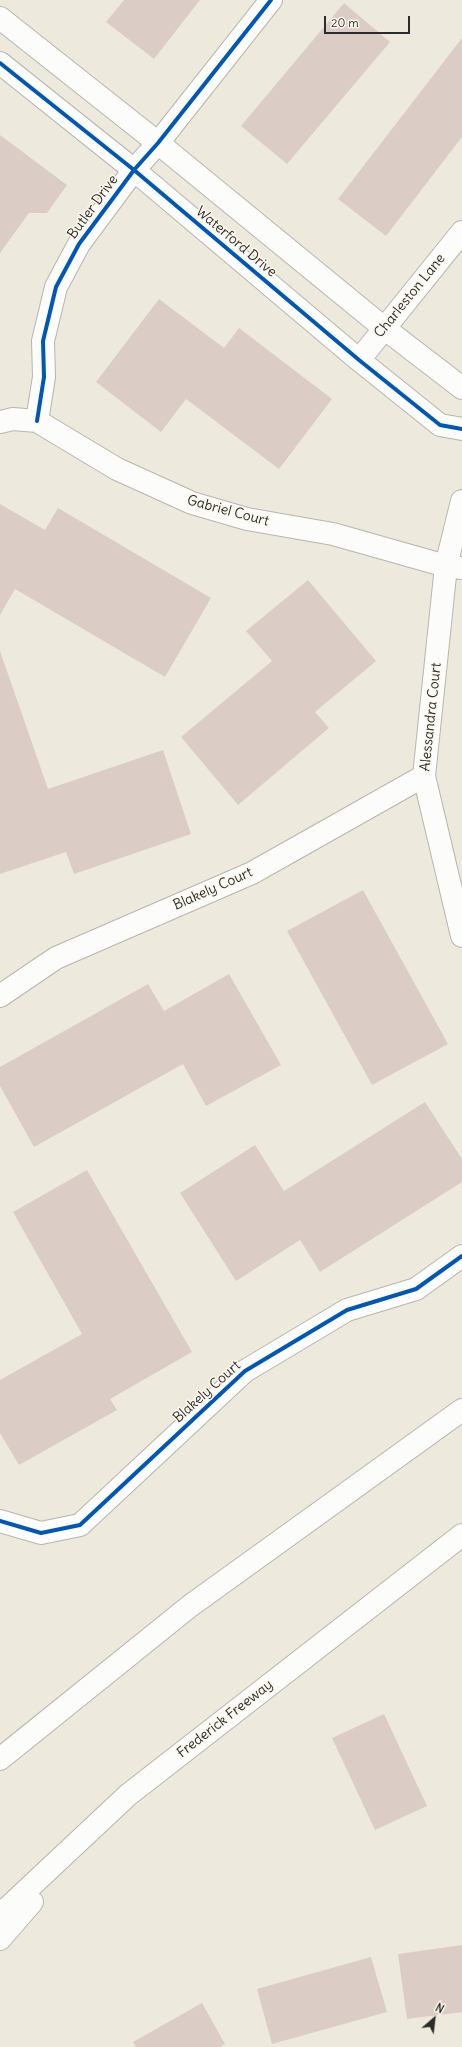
<!DOCTYPE html>
<style>
body{margin:0}
#map{position:relative;width:462px;height:2047px;overflow:hidden;background:#edeadd;font-family:Delius,sans-serif}
canvas{display:block}
.north{position:absolute;left:414px;top:1999px;width:40px;height:40px;-webkit-text-stroke:3px #fbf7ec;paint-order:stroke;rotate:28deg;font-size:11px;font-weight:700;line-height:16px;text-align:center;color:#2b2b2b}
.north::after{content:'';display:block;margin:auto;width:14px;height:18px;background:#2b2b2b;clip-path:polygon(50% 0,100% 100%,50% 72%,0 100%)}
.scale{position:absolute;left:324px;top:16px;width:86px;height:18px;box-sizing:border-box;border:2px solid #2b2b2b;border-top:0;padding-left:5px;font-size:12px;line-height:14px;white-space:nowrap;color:#2b2b2b;-webkit-text-stroke:3px #fbf7ec;paint-order:stroke}
</style>
<div id="map">
<canvas width="462" height="2047"></canvas>
<div class="north">N</div>
<div class="scale">20 m</div>
</div>
<script>
const c = document.querySelector('canvas').getContext('2d');
c.lineJoin = 'round';
function paint(path, color) { c.fillStyle = color; c.fill(path, 'evenodd'); }
function trace(path, color, width, dash) { c.strokeStyle = color; c.lineWidth = width; c.lineCap = dash ? 'butt' : 'round'; c.setLineDash(dash || []); c.stroke(path); }
function write(font, color, halo, rows, align = 'center') {
  c.font = font + ' Delius,sans-serif'; c.lineWidth = 3; c.setLineDash([]); c.textBaseline = 'middle'; c.strokeStyle = halo; c.fillStyle = color; for (const [text, x, y, turn = 0] of rows) {
    c.save(); c.translate(x, y); c.rotate((+turn || 0) * Math.PI / 180); c.textAlign = isNaN(turn) ? turn : align; if (halo) c.strokeText(text, 0, 0); c.fillText(text, 0, 0); c.restore();
  }
}
const building = new Path2D(`
 M 124,0 L 200,0 L 154,59 L 106,22 Z
 M 344,3 L 390,42 L 287,164 L 241,126 Z
 M 462,38 L 462,137 L 386,236 L 338,199 Z
 M 0,135 L 67,185 L 47,213 L 29,213 L 0,253 Z
 M 159,299 L 224,348 L 239,328 L 332,399 L 279,469 L 186,399 L 161,432 L 96,382 Z
 M 0,504 L 45,530 L 58,508 L 211,598 L 165,677 L 15,589 L 0,615 Z
 M 308,580 L 376,661 L 315,712 L 329,728 L 238,805 L 181,737 L 272,661 L 246,631 Z
 M 0,651 L 48,789 L 163,750 L 191,834 L 74,874 L 66,852 L 0,874 Z
 M 363,890 L 448,1044 L 372,1085 L 287,931 Z
 M 229,974 L 281,1065 L 206,1106 L 183,1064 L 34,1147 L 0,1086 L 0,1067 L 148,984 L 164,1011 Z
 M 425,1102 L 462,1159 L 462,1182 L 320,1272 L 300,1240 L 236,1281 L 180,1193 L 255,1145 L 284,1191 Z
 M 87,1170 L 192,1352 L 110,1399 L 117,1410 L 19,1465 L 0,1433 L 0,1380 L 82,1334 L 13,1212 Z
 M 384,1714 L 427,1806 L 375,1830 L 332,1738 Z
 M 462,1945 L 462,2012 L 407,2019 L 398,1954 Z
 M 371,1957 L 387,2012 L 272,2044 L 257,1989 Z
 M 202,2003 L 225,2044 L 220,2047 L 136,2047 L 133,2042 Z`);
const minor = new Path2D(`
 M 0,18 L 158,143 L 384,328 L 462,388
 M 0,63 L 134,170 L 359,360 L 440,425 L 462,429
 M 359,360 L 462,232
 M 37,421 L 44,377 L 43,341 L 56,287 L 79,244 L 134,170 L 158,143 L 271,0
 M 0,422 L 13,419 L 37,421 L 117,469 L 192,503 L 247,519 L 333,534 L 446,566 L 462,568
 M 462,501 L 446,566 L 424,776 L 462,936
 M 0,996 L 56,958 L 252,873 L 424,776
 M 0,1521 L 41,1533 L 80,1525 L 245,1371 L 347,1310 L 416,1289 L 462,1256`);
const highway = new Path2D(`
 M 0,1759 L 190,1606 L 462,1410
 M 0,1915 L 128,1795 L 462,1535
 M 0,1939 L 32,1902`);
const cycleway = new Path2D(`
 M 0,63 L 134,170 L 359,360 L 440,425 L 462,429
 M 37,421 L 44,377 L 43,341 L 56,287 L 79,244 L 134,170 L 158,143 L 271,0
 M 0,1521 L 41,1533 L 80,1525 L 245,1371 L 347,1310 L 416,1289 L 462,1256`);
const streetNames = [
 ["Butler Drive",93,207,-54],
 ["Waterford Drive",236,242,40],
 ["Charleston Lane",410,296,-51],
 ["Gabriel Court",228,511,15],
 ["Alessandra Court",431,717,-84],
 ["Blakely Court",213,889,-24],
 ["Blakely Court",207,1392,-42],
 ["Frederick Freeway",225,1719,-38]
];
paint(building, '#dbcdc6');
trace(minor, '#b7b5ad', 24);
trace(highway, '#b7b5ad', 24);
trace(minor, '#fcfcfa', 22);
trace(highway, '#fcfcfa', 22);
trace(cycleway, '#0057b8', 4);
write('14px', '#2b2b2b', '#fbf7ec', streetNames);
</script>
